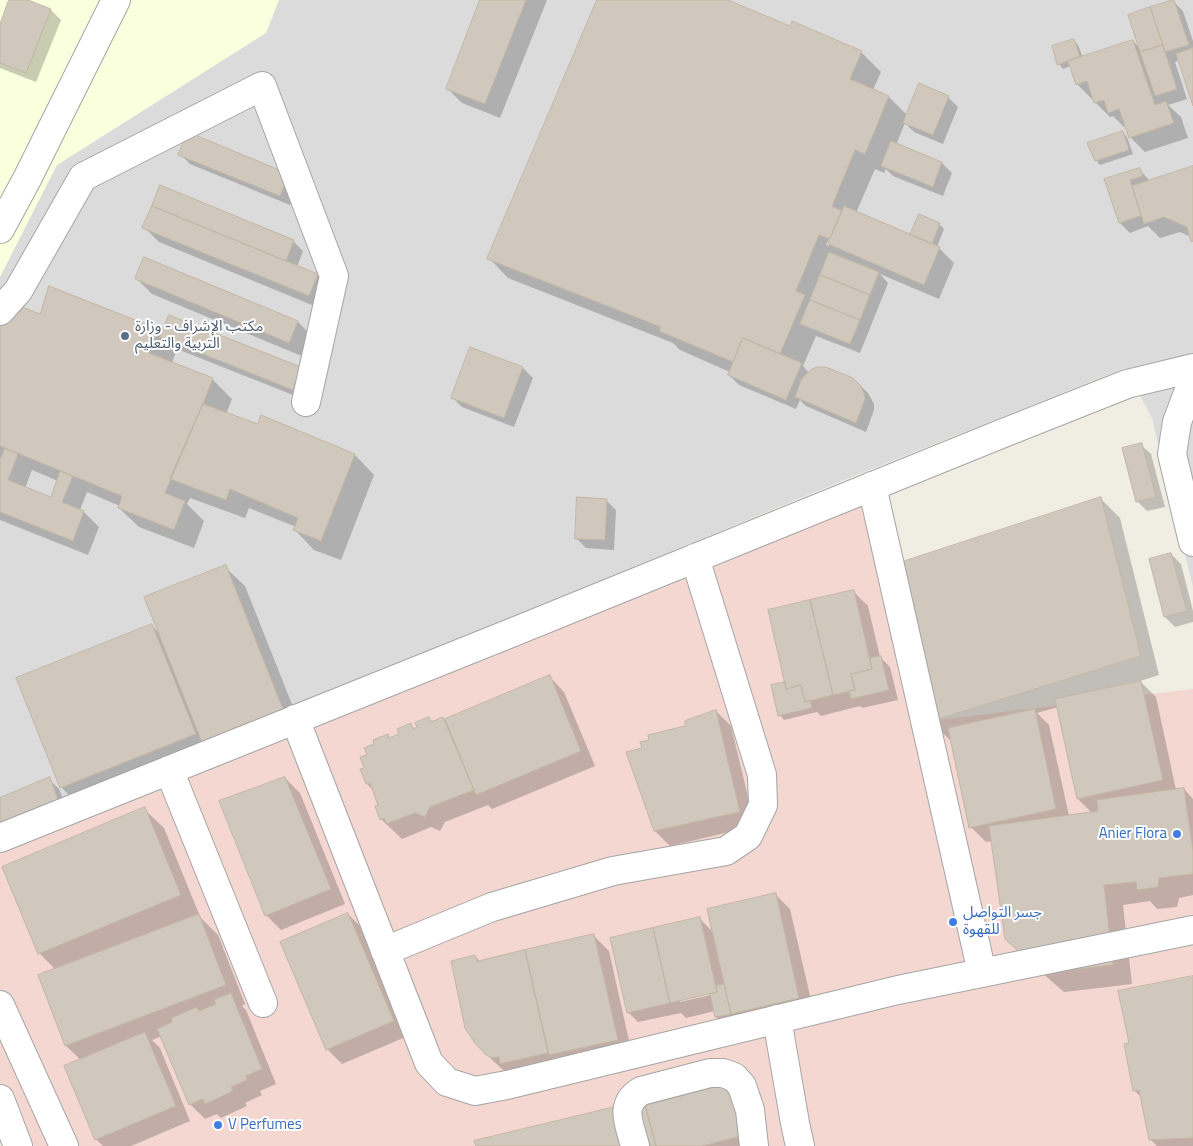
<!DOCTYPE html>
<meta charset="utf-8">
<style>
body{margin:0}
canvas{display:block;background:#f0eee3}
</style>
<canvas width="1193" height="1146"></canvas>
<script>
const c = document.querySelector('canvas').getContext('2d');
c.lineJoin = 'round';
function paint(path, color) { c.fillStyle = color; c.fill(path, 'evenodd'); }
function trace(path, color, width, dash) { c.strokeStyle = color; c.lineWidth = width; c.lineCap = dash ? 'butt' : 'round'; c.setLineDash(dash || []); c.stroke(path); }
function write(font, color, halo, rows, align = 'center') {
  c.font = font + ' "Titillium Web","Noto Sans Arabic",sans-serif'; c.lineWidth = 4; c.setLineDash([]); c.textBaseline = 'middle'; c.strokeStyle = halo; c.fillStyle = color; for (const [text, x, y, turn = 0] of rows) {
    c.save(); c.translate(x, y); c.rotate((+turn || 0) * Math.PI / 180); c.textAlign = isNaN(turn) ? turn : align; if (halo) c.strokeText(text, 0, 0); c.fillText(text, 0, 0); c.restore();
  }
}
const residential = new Path2D(`
 M 0,0 L 1193,0 L 1193,587 L 1152,418 L 1125,368 L 839,482 L 446,645 L 0,833 Z`);
const commercial = new Path2D(`
 M 872,486 L 929,721 L 1193,689 L 1193,1146 L 18,1146 L 0,1099 L 0,838 Z`);
const education = new Path2D(`
 M 0,0 L 279,0 L 266,33 L 57,165 L 0,277 Z`);
const shadow = new Path2D(`
 M 11,0 L 24,0 L 51,10 L 61,20 L 36,82 L 0,68 L 0,27 Z
 M 482,0 L 547,0 L 500,118 L 462,103 L 447,88 Z
 M 598,0 L 725,0 L 791,28 L 861,52 L 881,72 L 873,90 L 889,97 L 907,115 L 948,97 L 958,107 L 943,144 L 914,132 L 905,123 L 896,145 L 942,163 L 952,173 L 943,196 L 893,176 L 886,169 L 884,173 L 875,169 L 856,213 L 915,238 L 919,216 L 940,225 L 944,229 L 937,247 L 939,248 L 954,263 L 939,299 L 880,274 L 888,283 L 860,353 L 816,336 L 803,366 L 809,373 L 857,383 L 868,393 L 874,404 L 874,410 L 866,432 L 806,406 L 800,400 L 796,409 L 739,385 L 729,375 L 730,372 L 680,350 L 673,343 L 508,278 L 489,258 ZM 840,213 L 842,215 L 829,246 L 826,245 Z
 M 1173,1 L 1183,11 L 1193,41 L 1193,102 L 1179,60 L 1175,62 L 1187,99 L 1168,105 L 1181,117 L 1188,138 L 1145,152 L 1130,137 L 1126,126 L 1124,127 L 1113,116 L 1110,117 L 1095,102 L 1094,98 L 1092,99 L 1077,84 L 1071,66 L 1063,69 L 1059,64 L 1074,41 L 1078,45 L 1083,58 L 1133,41 L 1141,49 Z
 M 1123,132 L 1127,137 L 1133,154 L 1100,165 L 1096,160 Z
 M 180,154 L 299,185 L 290,205 L 190,164 Z
 M 1193,167 L 1193,242 L 1191,237 L 1180,232 L 1160,238 L 1148,226 L 1130,233 L 1120,223 L 1106,180 L 1139,169 L 1150,181 Z
 M 144,227 L 293,241 L 303,251 L 297,267 L 318,276 L 332,290 L 324,310 L 159,242 Z
 M 137,279 L 298,322 L 313,337 L 304,357 L 152,294 Z
 M 40,315 L 157,331 L 162,336 L 301,368 L 303,399 L 177,349 L 172,363 L 212,379 L 232,399 L 226,414 L 258,426 L 262,417 L 355,455 L 374,475 L 341,560 L 314,550 L 295,530 L 296,527 L 249,508 L 245,518 L 190,498 L 187,504 L 204,521 L 194,548 L 139,527 L 119,508 L 120,506 L 87,492 L 80,510 L 84,512 L 99,527 L 88,555 L 0,520 L 0,464 L 2,458 L 0,457 L 0,328 ZM 32,470 L 58,481 L 51,498 L 25,488 Z
 M 471,348 L 523,368 L 533,378 L 514,427 L 462,407 L 452,397 Z
 M 1141,445 L 1151,454 L 1165,507 L 1147,511 L 1137,501 Z
 M 1100,498 L 1120,518 L 1159,675 L 1140,681 L 1156,697 L 1176,790 L 1184,789 L 1193,799 L 1193,895 L 1179,898 L 1177,907 L 1157,909 L 1150,901 L 1123,905 L 1132,984 L 1064,992 L 1026,959 L 1006,939 L 993,841 L 986,842 L 971,827 L 952,740 L 950,740 L 930,721 ZM 1058,707 L 1078,799 L 1092,813 L 1069,816 L 1049,725 L 1037,713 Z
 M 606,500 L 616,510 L 614,550 L 586,548 L 576,538 Z
 M 1171,554 L 1181,564 L 1193,611 L 1193,622 L 1175,627 L 1165,617 Z
 M 225,567 L 245,586 L 303,732 L 223,764 L 213,754 L 81,807 L 61,787 L 151,625 L 160,634 Z
 M 853,591 L 868,606 L 880,657 L 890,667 L 898,700 L 862,708 L 860,706 L 821,716 L 817,712 L 784,720 L 780,715 L 786,683 Z
 M 550,677 L 564,692 L 595,766 L 492,809 L 488,805 L 445,822 L 440,831 L 431,827 L 402,839 L 381,819 L 380,805 L 374,791 L 367,784 L 362,770 L 365,768 L 369,756 L 376,745 L 388,736 L 391,739 L 401,735 L 411,725 L 415,729 L 429,718 L 433,722 L 443,718 L 445,720 Z
 M 716,711 L 731,726 L 755,826 L 670,846 L 655,831 L 643,749 L 687,727 Z
 M 285,778 L 300,793 L 345,904 L 281,930 L 266,915 Z
 M 49,779 L 59,789 L 69,813 L 0,799 Z
 M 144,809 L 164,828 L 199,914 L 198,915 L 218,935 L 245,1004 L 242,1006 L 246,1010 L 276,1084 L 260,1091 L 262,1095 L 245,1103 L 247,1106 L 221,1118 L 217,1114 L 205,1119 L 190,1104 L 162,1036 L 152,1040 L 160,1048 L 190,1121 L 131,1146 L 103,1146 L 96,1139 L 81,1060 L 66,1046 L 56,970 L 39,953 Z
 M 775,894 L 790,909 L 814,1013 L 721,1022 L 716,1017 L 715,1011 L 686,1018 L 681,1013 L 638,1022 L 628,1012 L 700,919 L 714,933 ZM 723,990 L 724,992 L 680,1002 L 680,1000 Z
 M 348,914 L 363,929 L 408,1036 L 342,1064 L 327,1049 Z
 M 594,936 L 609,951 L 632,1054 L 508,1073 L 502,1069 L 486,1054 L 475,956 L 480,962 Z
 M 1193,977 L 1193,1146 L 1157,1146 L 1150,1139 L 1142,1098 L 1134,1090 L 1131,1044 Z
 M 735,1084 L 762,1146 L 478,1146 L 644,1101 L 649,1106 Z`);
const building = new Path2D(`
 M 9,0 L 28,0 L 51,9 L 26,73 L 0,63 L 0,24 Z
 M 480,0 L 526,0 L 485,104 L 446,89 Z
 M 597,0 L 728,0 L 790,26 L 792,21 L 862,51 L 850,79 L 889,96 L 865,154 L 855,150 L 832,206 L 842,211 L 830,239 L 819,235 L 796,291 L 805,295 L 780,354 L 743,338 L 733,362 L 659,331 L 661,327 L 487,259 Z
 M 1174,0 L 1189,45 L 1165,52 L 1150,7 Z
 M 1150,7 L 1163,45 L 1140,52 L 1128,15 Z
 M 1074,39 L 1080,57 L 1057,65 L 1052,46 Z
 M 1133,40 L 1155,105 L 1166,101 L 1174,123 L 1129,138 L 1119,109 L 1108,113 L 1104,100 L 1094,103 L 1087,81 L 1076,85 L 1068,61 Z
 M 1163,45 L 1177,89 L 1155,96 L 1140,52 Z
 M 1193,48 L 1193,106 L 1176,54 Z
 M 919,83 L 949,96 L 933,135 L 903,123 Z
 M 1123,131 L 1129,150 L 1095,161 L 1087,143 Z
 M 188,132 L 289,174 L 280,196 L 178,155 Z
 M 891,141 L 942,162 L 933,187 L 881,166 Z
 M 1193,166 L 1193,241 L 1191,242 L 1187,227 L 1164,217 L 1144,224 L 1132,186 Z
 M 1140,168 L 1143,176 L 1130,180 L 1141,216 L 1119,223 L 1104,179 Z
 M 160,185 L 294,240 L 286,261 L 152,206 Z
 M 152,206 L 318,274 L 309,296 L 142,228 Z
 M 844,206 L 940,247 L 924,285 L 828,244 Z
 M 919,214 L 940,223 L 932,244 L 910,235 Z
 M 829,252 L 879,272 L 870,295 L 820,275 Z
 M 144,257 L 298,321 L 289,343 L 135,279 Z
 M 820,275 L 870,295 L 860,320 L 810,300 Z
 M 49,286 L 158,329 L 149,353 L 213,378 L 203,404 L 165,493 L 185,501 L 174,530 L 118,508 L 122,496 L 0,446 L 0,325 L 9,302 L 40,314 Z
 M 810,300 L 860,320 L 850,344 L 800,324 Z
 M 169,315 L 301,367 L 293,390 L 160,337 Z
 M 743,338 L 802,363 L 786,400 L 728,375 Z
 M 470,347 L 523,367 L 504,418 L 451,398 Z
 M 818,367 L 825,367 L 831,369 L 853,378 L 860,385 L 864,393 L 865,399 L 856,423 L 795,397 L 801,380 L 805,375 L 812,369 Z
 M 203,404 L 258,424 L 261,415 L 355,454 L 321,541 L 293,530 L 298,518 L 230,489 L 226,500 L 170,479 Z
 M 1142,443 L 1156,497 L 1136,502 L 1122,448 Z
 M 5,448 L 18,454 L 8,480 L 51,497 L 60,471 L 73,476 L 62,502 L 84,511 L 73,541 L 0,512 L 0,461 Z
 M 577,497 L 607,499 L 605,540 L 575,539 Z
 M 1101,497 L 1141,656 L 929,722 L 896,564 Z
 M 1171,553 L 1187,611 L 1164,617 L 1149,559 Z
 M 226,565 L 284,712 L 203,745 L 144,597 Z
 M 854,590 L 872,669 L 851,674 L 855,690 L 833,695 L 810,600 Z
 M 810,600 L 833,695 L 805,702 L 801,685 L 786,689 L 768,610 Z
 M 152,624 L 196,734 L 60,788 L 16,678 Z
 M 881,656 L 889,690 L 851,699 L 849,691 L 855,690 L 851,674 L 872,669 L 870,658 Z
 M 550,675 L 581,751 L 476,795 L 445,719 Z
 M 1141,681 L 1163,780 L 1077,799 L 1055,699 Z
 M 785,682 L 786,689 L 801,685 L 805,702 L 810,700 L 812,708 L 778,716 L 771,685 Z
 M 1035,709 L 1056,809 L 969,828 L 948,728 Z
 M 716,710 L 740,812 L 654,831 L 626,752 L 642,748 L 640,742 L 649,740 L 648,735 L 685,726 L 685,721 Z
 M 429,717 L 431,722 L 443,717 L 474,790 L 430,807 L 425,817 L 415,813 L 386,824 L 384,818 L 380,820 L 375,806 L 378,805 L 370,783 L 366,784 L 360,769 L 364,768 L 360,757 L 367,755 L 364,748 L 374,744 L 373,740 L 388,734 L 389,738 L 399,734 L 397,729 L 411,723 L 413,729 L 417,727 L 415,723 Z
 M 50,777 L 59,803 L 0,827 L 0,798 Z
 M 285,777 L 331,889 L 265,916 L 219,801 Z
 M 1184,788 L 1193,851 L 1193,874 L 1159,878 L 1158,887 L 1137,890 L 1136,882 L 1104,885 L 1113,965 L 1043,973 L 1005,939 L 989,826 L 1098,811 L 1097,800 Z
 M 145,807 L 181,895 L 38,954 L 2,867 Z
 M 776,893 L 799,998 L 731,1014 L 707,909 Z
 M 348,913 L 394,1021 L 326,1050 L 280,942 Z
 M 199,914 L 226,985 L 65,1046 L 38,975 Z
 M 700,917 L 717,992 L 670,1003 L 653,928 Z
 M 653,928 L 670,1003 L 627,1013 L 610,938 Z
 M 594,934 L 618,1040 L 549,1055 L 525,950 Z
 M 525,950 L 548,1053 L 500,1064 L 499,1057 L 492,1058 L 485,1054 L 474,1042 L 465,1028 L 451,961 L 475,955 L 477,961 Z
 M 1193,976 L 1193,1138 L 1149,1140 L 1139,1090 L 1133,1091 L 1124,1044 L 1129,1043 L 1118,991 Z
 M 724,984 L 731,1014 L 715,1017 L 710,994 L 717,992 L 716,986 Z
 M 231,993 L 262,1069 L 246,1076 L 247,1080 L 231,1087 L 233,1091 L 205,1104 L 203,1099 L 189,1105 L 157,1029 L 172,1022 L 171,1018 L 197,1007 L 199,1011 L 216,1004 L 214,1000 Z
 M 145,1032 L 176,1106 L 95,1140 L 64,1066 Z
 M 735,1082 L 749,1134 L 702,1146 L 656,1146 L 645,1106 Z
 M 644,1100 L 656,1146 L 476,1146 L 474,1141 Z`);
const minor = new Path2D(`
 M 0,229 L 27,179 L 116,0
 M 0,311 L 18,291 L 83,177 L 262,86 L 334,276 L 306,402
 M 1193,386 L 1188,393 L 1177,422 L 1172,454 L 1193,542
 M 872,486 L 982,973
 M 295,719 L 429,1063 L 447,1082 L 475,1091 L 507,1085 L 898,990 L 1193,930
 M 169,770 L 263,1003
 M 0,838 L 511,633 L 996,436 L 1127,384 L 1193,368
 M 385,951 L 492,907 L 613,871 L 726,851 L 748,836 L 763,805 L 762,775 L 695,558
 M 0,1005 L 64,1146
 M 777,1019 L 795,1123 L 800,1146
 M 0,1099 L 18,1146
 M 635,1146 C 630,1125 618,1105 641,1091 L 710,1073 L 723,1073 L 734,1077 L 742,1086 L 750,1110 L 754,1146`);
const markers = [
 [125,336,5,"#5c6f8a"],
 [1177,834,5,"#3f7fe0"],
 [953,922,5,"#3f7fe0"],
 [218,1125,5,"#3f7fe0"]
];
const serviceNames = [
 ["مكتب الإشراف - وزارة",135,327],
 ["التربية والتعليم",135,344]
];
const shopNames = [
 ["Anier Flora",1167,834,"right"],
 ["جسر التواصل",963,913],
 ["للقهوة",963,930],
 ["V Perfumes",228,1125]
];
paint(residential, '#dcdbdb');
paint(commercial, '#f3d7d0');
paint(education, '#faffdd');
paint(shadow, '#0003');
paint(building, '#d0c8bc');
trace(building, '#c3b7a4', 1);
trace(minor, '#a5a5a5', 30);
trace(minor, '#fff', 28);
for (const [x, y, r, color] of markers) { const dot = new Path2D(); dot.arc(x, y, r, 0, 2 * Math.PI); c.fillStyle = color; c.fill(dot); trace(dot, '#fff', 2); }
write('15px', '#4e5e75', '#fff', serviceNames, 'left');
write('15px', '#366cbe', '#fff', shopNames, 'left');
</script>
